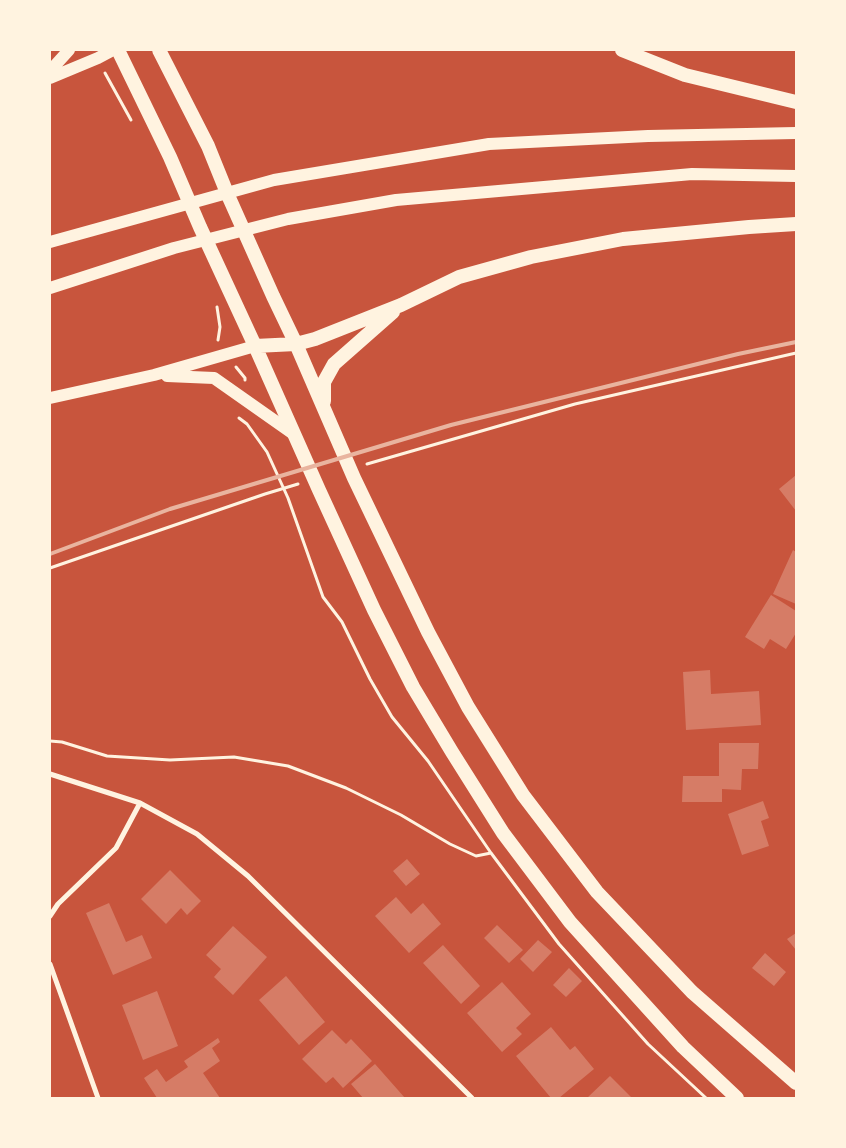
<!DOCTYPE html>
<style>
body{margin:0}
#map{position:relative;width:846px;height:1148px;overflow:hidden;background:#c8553d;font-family:Literata,serif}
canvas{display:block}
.frame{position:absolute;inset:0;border:51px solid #fff3e0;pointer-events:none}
</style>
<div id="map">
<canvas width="846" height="1148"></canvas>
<div class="frame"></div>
</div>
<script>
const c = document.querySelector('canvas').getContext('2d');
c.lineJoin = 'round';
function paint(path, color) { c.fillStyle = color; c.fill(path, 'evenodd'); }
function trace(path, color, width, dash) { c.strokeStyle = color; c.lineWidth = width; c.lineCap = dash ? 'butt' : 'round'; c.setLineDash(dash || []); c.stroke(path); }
const building = new Path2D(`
 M 796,475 L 796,511 L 779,489 Z
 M 793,550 L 796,552 L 796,604 L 773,594 Z
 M 771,595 L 796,611 L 796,633 L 786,649 L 770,639 L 764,649 L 745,637 Z
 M 710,670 L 711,694 L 759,691 L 761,725 L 686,730 L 683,672 Z
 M 719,743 L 759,743 L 758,769 L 742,769 L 741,790 L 722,789 L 722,802 L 682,802 L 683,776 L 719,776 Z
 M 763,801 L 769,818 L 761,821 L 769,846 L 742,855 L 728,814 Z
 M 407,859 L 420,874 L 406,886 L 393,871 Z
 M 170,870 L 201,901 L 187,915 L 181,908 L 166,924 L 141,899 Z
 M 396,897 L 411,914 L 423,903 L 441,924 L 409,953 L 375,916 Z
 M 109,903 L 126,942 L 142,935 L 152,958 L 113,975 L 86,913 Z
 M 497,925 L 523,950 L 509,963 L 484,938 Z
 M 233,926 L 267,957 L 233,995 L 214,977 L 221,969 L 206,955 Z
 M 796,933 L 796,950 L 787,939 Z
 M 538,940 L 552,952 L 533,972 L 520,959 Z
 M 443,945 L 480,986 L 461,1004 L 423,963 Z
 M 765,953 L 786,972 L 774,986 L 752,968 Z
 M 569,968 L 582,981 L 566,997 L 553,985 Z
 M 286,976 L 325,1022 L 299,1045 L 259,1000 Z
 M 502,982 L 531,1014 L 516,1028 L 522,1034 L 502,1052 L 467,1013 Z
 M 157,991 L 178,1046 L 143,1060 L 122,1005 Z
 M 551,1027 L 570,1050 L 575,1046 L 594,1069 L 559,1098 L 551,1098 L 516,1056 Z
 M 332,1030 L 346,1044 L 351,1039 L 372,1061 L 343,1088 L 333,1077 L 326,1083 L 302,1059 Z
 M 218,1038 L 220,1042 L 212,1048 L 220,1061 L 203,1073 L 220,1098 L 157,1098 L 144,1078 L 157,1069 L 166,1082 L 188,1067 L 184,1061 Z
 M 375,1064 L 405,1098 L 363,1098 L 351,1084 Z
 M 610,1076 L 632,1098 L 587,1098 Z`);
const path = new Path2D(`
 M 105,73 L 131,120
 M 217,307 L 220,327 L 218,340
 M 236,367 L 245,378 L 245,380
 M 239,418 L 247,424 L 267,452 L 288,498 L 323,597 L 342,622 L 370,679 L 392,717 L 428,761 L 491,853 L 559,944 L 648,1044 L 706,1098
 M 367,464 L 575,404 L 796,353
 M 50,568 L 265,494 L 298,484
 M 50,741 L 62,742 L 107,756 L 170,760 L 234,757 L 288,766 L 346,788 L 401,815 L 450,844 L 476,856 L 491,853`);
const minor = new Path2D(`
 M 50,774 L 140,803 L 197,834 L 248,876 L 472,1098
 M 50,916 L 58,904 L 116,848 L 140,803
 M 50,964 L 98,1098`);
const primary = new Path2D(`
 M 50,71 L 69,50
 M 50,78 L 98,58 L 113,50
 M 50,242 L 274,180 L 489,144 L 648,136 L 796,133
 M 50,288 L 174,248 L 288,219 L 396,200 L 692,174 L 796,176
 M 167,376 L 214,378 L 295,435
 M 50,398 L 154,375 L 255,346`);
const trunk = new Path2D(`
 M 118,50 L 170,157 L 200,227 L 255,346 L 319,490 L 374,610 L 413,687 L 452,752 L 503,833 L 570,922 L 683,1047 L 737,1098
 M 159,50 L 208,146 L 227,193 L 273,296 L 296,344 L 354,478 L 428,632 L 468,707 L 523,795 L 597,892 L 692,992 L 796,1083
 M 622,50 L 685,75 L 796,102
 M 255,346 L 296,344 L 315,339 L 401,305 L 459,277 L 531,257 L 623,239 L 749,227 L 796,224
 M 324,401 L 324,382 L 334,364 L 393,312`);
const rail = new Path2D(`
 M 50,554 L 170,509 L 451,425 L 738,354 L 796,342`);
paint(building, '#d67c66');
trace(path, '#fff3e0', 3);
trace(minor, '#fff3e0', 5);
trace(primary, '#fff3e0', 12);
trace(trunk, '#fff3e0', 14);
trace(rail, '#e9b49f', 4);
</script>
